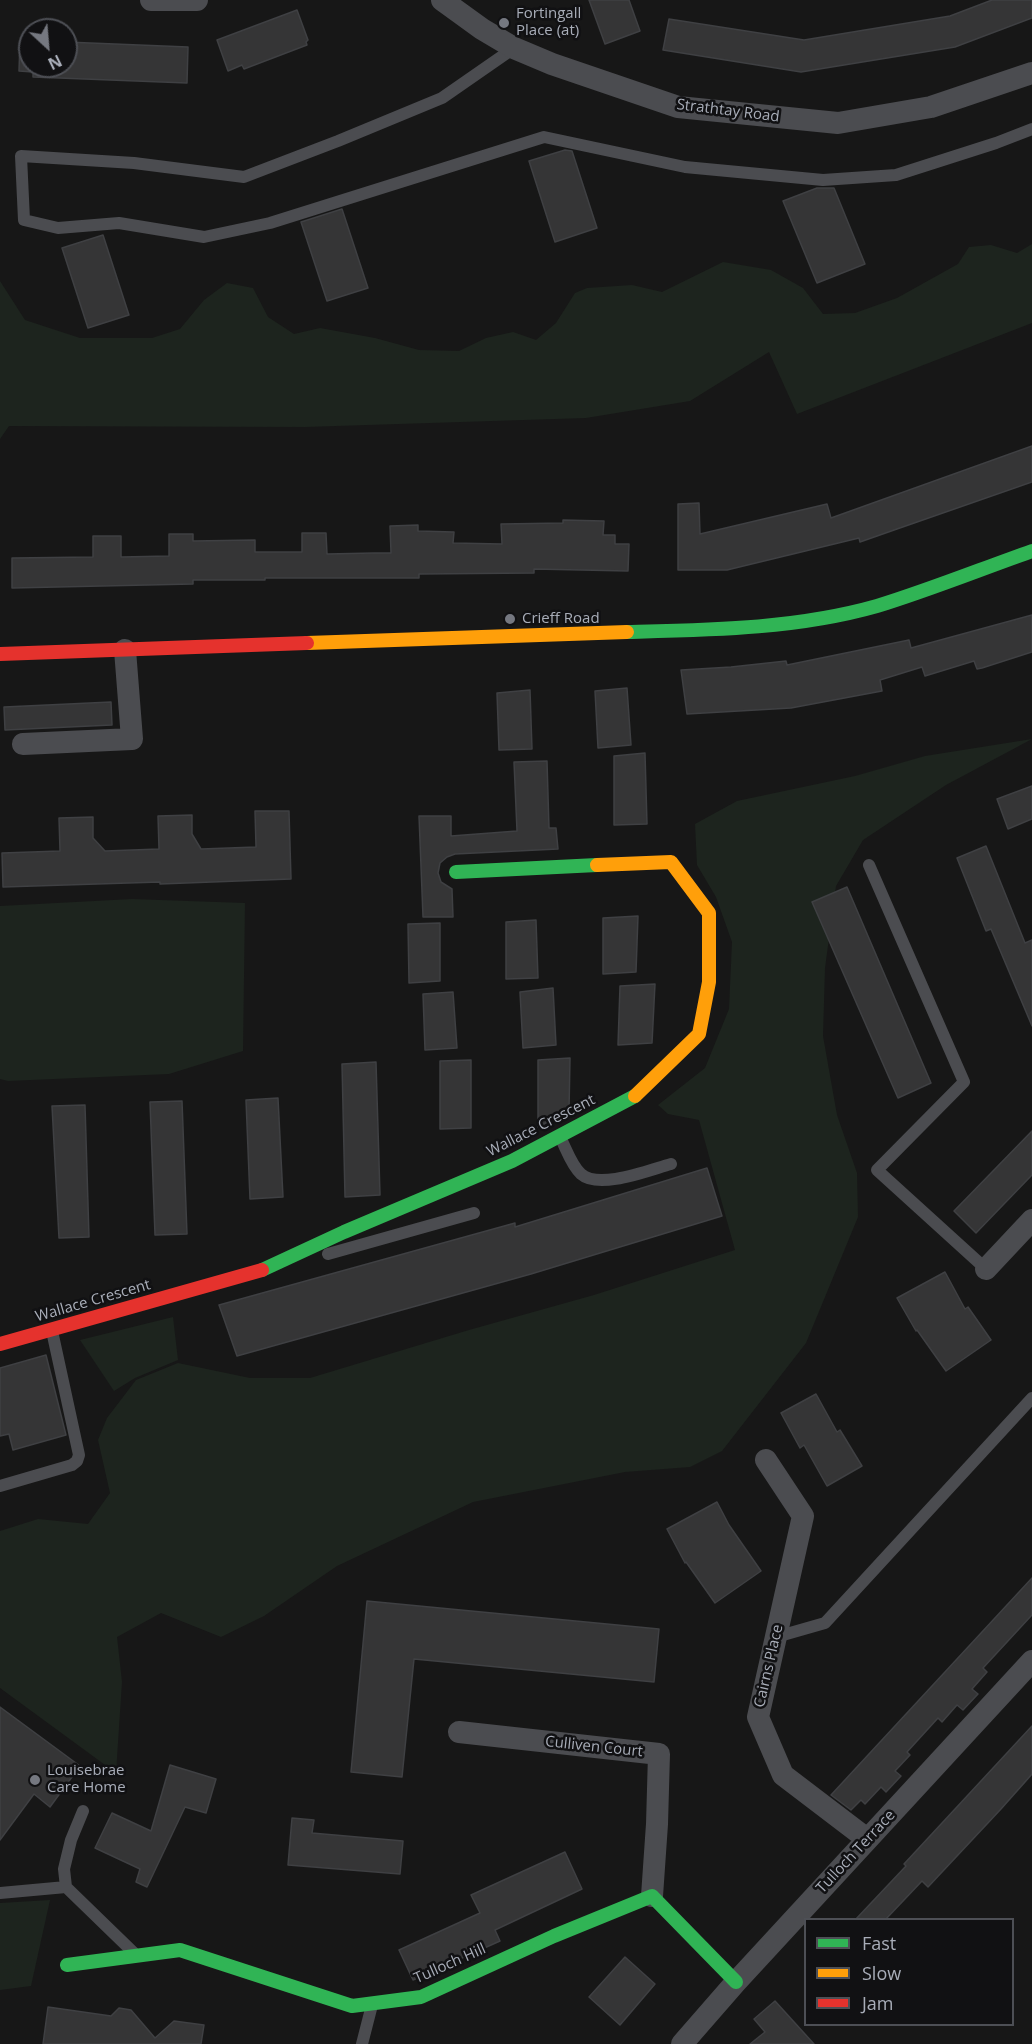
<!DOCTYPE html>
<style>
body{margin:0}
#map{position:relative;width:1032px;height:2044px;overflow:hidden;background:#171717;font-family:"Open Sans",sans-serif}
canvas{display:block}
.legend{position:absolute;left:804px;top:1918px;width:210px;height:108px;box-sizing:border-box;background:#111113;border:2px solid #4d4f55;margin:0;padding:8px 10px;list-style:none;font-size:18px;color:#a8adb8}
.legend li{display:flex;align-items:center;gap:12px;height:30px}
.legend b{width:30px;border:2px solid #4d4f55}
.north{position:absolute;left:18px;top:18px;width:60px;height:60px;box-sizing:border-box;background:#111113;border:2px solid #4d4f55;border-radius:50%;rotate:154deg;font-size:16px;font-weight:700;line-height:24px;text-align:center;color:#a8adb8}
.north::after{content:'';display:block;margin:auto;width:21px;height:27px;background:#757880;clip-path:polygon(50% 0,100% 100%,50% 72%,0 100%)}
</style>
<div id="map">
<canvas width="1032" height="2044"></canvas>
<ul class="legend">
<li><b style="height:8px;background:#30b455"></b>Fast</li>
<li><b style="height:8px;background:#ff9f0a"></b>Slow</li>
<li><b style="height:8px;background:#e5322d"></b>Jam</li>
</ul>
<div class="north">N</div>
</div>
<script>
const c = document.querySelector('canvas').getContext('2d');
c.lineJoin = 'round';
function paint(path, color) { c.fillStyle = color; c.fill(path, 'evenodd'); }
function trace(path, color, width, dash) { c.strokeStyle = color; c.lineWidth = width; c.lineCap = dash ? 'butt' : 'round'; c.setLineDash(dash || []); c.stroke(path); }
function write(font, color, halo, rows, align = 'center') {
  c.font = font + ' "Open Sans",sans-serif'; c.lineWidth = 5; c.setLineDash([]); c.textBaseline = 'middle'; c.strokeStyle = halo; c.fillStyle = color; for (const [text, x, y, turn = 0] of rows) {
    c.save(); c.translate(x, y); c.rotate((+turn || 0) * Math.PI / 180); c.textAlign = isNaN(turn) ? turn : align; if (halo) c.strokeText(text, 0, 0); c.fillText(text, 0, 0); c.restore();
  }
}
const green = new Path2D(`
 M 1032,244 L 1032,323 L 797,414 L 769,352 L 690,401 L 586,418 L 305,427 L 9,426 L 0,439 L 0,281 L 25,320 L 80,338 L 152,338 L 180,329 L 204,300 L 227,283 L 253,288 L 268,317 L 294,334 L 320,328 L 375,338 L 419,350 L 459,351 L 486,338 L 513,332 L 536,340 L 556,323 L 575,293 L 587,288 L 632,285 L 662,292 L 723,262 L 771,270 L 803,288 L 823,314 L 855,313 L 897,298 L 958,264 L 969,247 L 991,245 L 1017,253 Z
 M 1032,739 L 946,785 L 863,840 L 836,886 L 825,968 L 823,1036 L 837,1115 L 857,1173 L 858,1217 L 806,1343 L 722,1451 L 690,1467 L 625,1472 L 473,1502 L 337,1566 L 264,1616 L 221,1637 L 161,1613 L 117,1637 L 122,1682 L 116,1773 L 0,1688 L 0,1531 L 38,1519 L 88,1524 L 110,1493 L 98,1440 L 107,1418 L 136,1380 L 178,1363 L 250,1378 L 310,1378 L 469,1330 L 594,1295 L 735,1250 L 699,1120 L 668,1114 L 658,1105 L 705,1068 L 729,1009 L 732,942 L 716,897 L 697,865 L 695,824 L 737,801 L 855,776 L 925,756 Z
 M 132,899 L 245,903 L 243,1051 L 169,1074 L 8,1081 L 0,1079 L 0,906 Z
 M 173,1317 L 178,1360 L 135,1378 L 114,1391 L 80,1340 Z
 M 50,1900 L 31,1986 L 0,1990 L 0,1903 Z`);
const building = new Path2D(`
 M 589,0 L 629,0 L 640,31 L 605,44 Z
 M 992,0 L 1032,0 L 1032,18 L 955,47 L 801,72 L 663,50 L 669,19 L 804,40 L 950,16 Z
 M 297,10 L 308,40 L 306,42 L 307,45 L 244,69 L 242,65 L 228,71 L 217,40 Z
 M 20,41 L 30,41 L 30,66 L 66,66 L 66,42 L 188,47 L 187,83 L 33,77 L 33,72 L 19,71 Z
 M 565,150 L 572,151 L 597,228 L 555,242 L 529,161 Z
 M 817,188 L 834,188 L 865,264 L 817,283 L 783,201 Z
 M 342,209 L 368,288 L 327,301 L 301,222 Z
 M 103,235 L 129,315 L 88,328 L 62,248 Z
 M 1032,446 L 1032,482 L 897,529 L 860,542 L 859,538 L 727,570 L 678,570 L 678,504 L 699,503 L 700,534 L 827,504 L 831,518 Z
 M 563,520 L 604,521 L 603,535 L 615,535 L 615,544 L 629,544 L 628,571 L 534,569 L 534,573 L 419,574 L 419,578 L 265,578 L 265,580 L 193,580 L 193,584 L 12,588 L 12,558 L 93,557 L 93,536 L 121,536 L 121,557 L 169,556 L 169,534 L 193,534 L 193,541 L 255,540 L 255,552 L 302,552 L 302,533 L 326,533 L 327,554 L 374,553 L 391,553 L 390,526 L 418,525 L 418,531 L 454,532 L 453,543 L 502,544 L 501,524 L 563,523 Z
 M 1032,615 L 1032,652 L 982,668 L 977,669 L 974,661 L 925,676 L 922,667 L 880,680 L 882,691 L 791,708 L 687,714 L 681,670 L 731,667 L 786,661 L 787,665 L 909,640 L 911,648 Z
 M 627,688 L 631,745 L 598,748 L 595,691 Z
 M 530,690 L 532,749 L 499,750 L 497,693 Z
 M 111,702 L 112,725 L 5,730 L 4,707 Z
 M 645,753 L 647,824 L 614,825 L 614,756 Z
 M 547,761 L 549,828 L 556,828 L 558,849 L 455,854 L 447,857 L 440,863 L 438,873 L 441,882 L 452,889 L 453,917 L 423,917 L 419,816 L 451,816 L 451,836 L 517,831 L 514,762 Z
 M 1032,786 L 1032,819 L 1008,829 L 997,799 Z
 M 255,811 L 289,811 L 291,879 L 160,884 L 160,882 L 3,887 L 2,853 L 60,851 L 59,818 L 93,817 L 93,838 L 105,851 L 159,849 L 158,816 L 192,815 L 192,834 L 201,849 L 256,847 Z
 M 986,846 L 1025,943 L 1032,940 L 1032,1026 L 991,929 L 986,931 L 957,858 Z
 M 847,887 L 931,1083 L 898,1098 L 812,902 Z
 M 638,916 L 636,972 L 603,974 L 603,918 Z
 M 536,920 L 538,978 L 506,979 L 506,922 Z
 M 440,923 L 440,981 L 409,983 L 408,924 Z
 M 655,984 L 652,1043 L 618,1045 L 620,986 Z
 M 553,988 L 556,1045 L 523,1048 L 520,992 Z
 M 453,992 L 457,1048 L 425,1050 L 423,994 Z
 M 570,1058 L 569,1111 L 538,1127 L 538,1060 Z
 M 471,1060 L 471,1128 L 440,1129 L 440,1061 Z
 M 376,1062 L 380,1195 L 345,1197 L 342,1064 Z
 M 278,1098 L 283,1197 L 250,1199 L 246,1100 Z
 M 182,1101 L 187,1234 L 155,1235 L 150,1102 Z
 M 85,1105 L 89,1237 L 59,1238 L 52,1106 Z
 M 1032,1131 L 1032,1175 L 976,1233 L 954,1211 Z
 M 707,1168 L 722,1216 L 531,1274 L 237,1356 L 219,1305 L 515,1223 L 515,1227 Z
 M 945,1272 L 965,1309 L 968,1307 L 991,1340 L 946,1371 L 917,1330 L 916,1331 L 897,1298 Z
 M 46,1355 L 66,1435 L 13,1450 L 9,1434 L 0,1436 L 0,1368 Z
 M 816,1394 L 837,1432 L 840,1430 L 862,1466 L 827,1486 L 804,1445 L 800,1448 L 781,1413 Z
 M 717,1502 L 729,1525 L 761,1571 L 715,1603 L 686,1562 L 685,1563 L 667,1529 Z
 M 1032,1578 L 1032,1615 L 983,1668 L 987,1672 L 972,1689 L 978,1694 L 963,1710 L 957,1705 L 942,1722 L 938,1718 L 907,1752 L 910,1755 L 895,1771 L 901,1776 L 886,1792 L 881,1787 L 865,1804 L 861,1800 L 851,1810 L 831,1795 Z
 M 367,1601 L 659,1629 L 654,1682 L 414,1659 L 402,1777 L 351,1772 Z
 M 0,1707 L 80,1766 L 50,1807 L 34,1794 L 0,1840 Z
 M 1032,1726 L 1032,1774 L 1001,1809 L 928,1887 L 922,1881 L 885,1920 L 855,1920 L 906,1866 L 904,1864 Z
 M 170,1765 L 216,1779 L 206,1813 L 185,1807 L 147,1887 L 136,1882 L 140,1869 L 95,1848 L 112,1813 L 151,1831 Z
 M 292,1818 L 314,1820 L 312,1833 L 403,1841 L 400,1874 L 288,1865 Z
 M 565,1852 L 582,1889 L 495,1930 L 500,1941 L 413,1980 L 399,1950 L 480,1913 L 471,1895 Z
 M 625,1957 L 655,1984 L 620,2025 L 589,1997 Z
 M 775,2001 L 814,2044 L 750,2044 L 765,2032 L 754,2019 Z
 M 48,2007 L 111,2016 L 119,2008 L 131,2010 L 155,2038 L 174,2021 L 204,2025 L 201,2044 L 43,2044 Z`);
const lane = new Path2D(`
 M 514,48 L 442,98 L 338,141 L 244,177 L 134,163 L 21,156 L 24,220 L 58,228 L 119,223 L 204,237 L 270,223 L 544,137 L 685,167 L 823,180 L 896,175 L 996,143 L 1032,129
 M 869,865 L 964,1082 L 877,1170 L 986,1269
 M 560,1137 C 566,1148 571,1165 581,1174 C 599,1190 649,1170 671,1164
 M 328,1254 L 474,1213
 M 0,1486 L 72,1465 L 77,1461 L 79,1455 L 52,1331
 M 776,1637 L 825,1623 L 1032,1398
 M 83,1811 L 71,1840 L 64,1869 L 66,1887 L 134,1953
 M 0,1893 L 66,1887
 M 362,2044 L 372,2005`);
const street = new Path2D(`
 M 151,0 L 197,0
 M 442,0 L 482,29 L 514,48 L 552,64 L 678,107 L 838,123 L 931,107 L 1032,73
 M 23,744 L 132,739 L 125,650
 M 986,1269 L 1032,1220
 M 766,1460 L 803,1516 L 758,1717 L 783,1775 L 867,1839
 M 459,1732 L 659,1754 L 657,1824 L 652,1896
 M 682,2044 L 736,1982 L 1032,1661`);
const fast = new Path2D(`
 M 627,632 C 710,630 796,629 877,606 C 929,590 981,569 1032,551
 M 456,872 L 597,865
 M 262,1270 L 344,1232 L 512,1161 L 635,1096
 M 67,1965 L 180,1950 L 352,2006 L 421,1997 L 554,1936 L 652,1896 L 736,1982`);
const slow = new Path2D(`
 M 307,643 L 627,632
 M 597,865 L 671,862 L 709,913 L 709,982 L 699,1034 L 635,1096`);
const jam = new Path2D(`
 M 0,654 L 307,643
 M 0,1344 L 262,1270`);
const markers = [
 [504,23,6,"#757880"],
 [510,619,6,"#757880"],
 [35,1780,6,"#757880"]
];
const poiNames = [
 ["Fortingall",516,14],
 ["Place (at)",516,31],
 ["Crieff Road",522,619],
 ["Louisebrae",47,1771],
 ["Care Home",47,1788]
];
const streetNames = [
 ["Strathtay Road",728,111,7],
 ["Wallace Crescent",541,1126,-27],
 ["Wallace Crescent",93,1301,-16],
 ["Cairns Place",769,1666,-77],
 ["Culliven Court",594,1747,6],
 ["Tulloch Terrace",856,1852,-47],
 ["Tulloch Hill",450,1964,-24]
];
paint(green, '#1d241e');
paint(building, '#353536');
trace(building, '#3f4043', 1.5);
trace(lane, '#4b4c50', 12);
trace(street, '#4b4c50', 22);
trace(fast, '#30b455', 14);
trace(slow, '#ff9f0a', 14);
trace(jam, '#e5322d', 14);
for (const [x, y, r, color] of markers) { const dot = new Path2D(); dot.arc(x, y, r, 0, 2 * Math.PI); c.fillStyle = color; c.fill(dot); trace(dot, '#111113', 2); }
write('15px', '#a8adb8', '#111113', poiNames, 'left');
write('15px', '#a8adb8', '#111113', streetNames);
</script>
